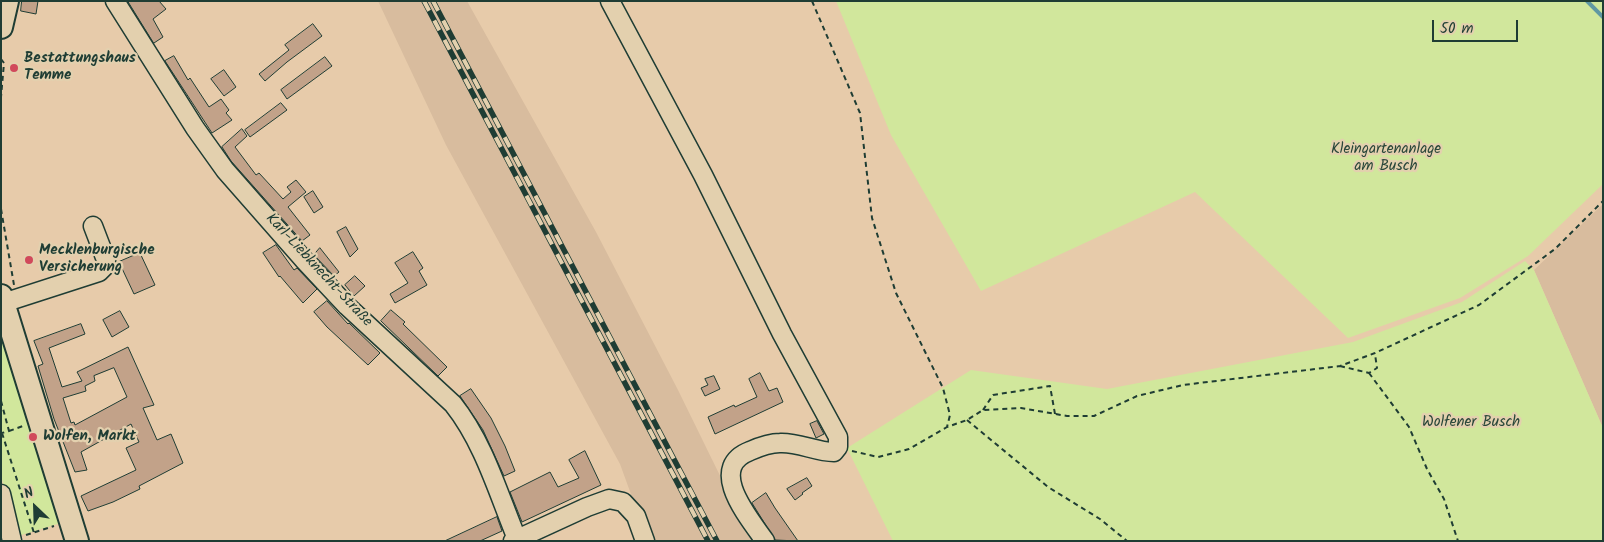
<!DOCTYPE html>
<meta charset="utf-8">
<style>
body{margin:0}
#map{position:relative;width:1604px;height:542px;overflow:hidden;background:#e7cbaa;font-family:Kalam,sans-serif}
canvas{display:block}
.frame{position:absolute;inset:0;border:2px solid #1f3d34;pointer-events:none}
.north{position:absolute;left:10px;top:482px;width:50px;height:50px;-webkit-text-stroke:4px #e3d0ae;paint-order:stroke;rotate:336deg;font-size:14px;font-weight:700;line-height:20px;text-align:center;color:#1f3d34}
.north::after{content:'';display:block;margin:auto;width:18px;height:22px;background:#1f3d34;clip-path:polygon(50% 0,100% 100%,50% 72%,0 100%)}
.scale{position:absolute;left:1432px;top:20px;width:86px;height:22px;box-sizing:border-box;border:2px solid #1f3d34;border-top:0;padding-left:6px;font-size:15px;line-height:18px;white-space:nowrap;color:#1f3d34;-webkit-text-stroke:4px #e3d0ae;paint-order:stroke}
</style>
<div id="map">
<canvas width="1604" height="542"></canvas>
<div class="frame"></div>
<div class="north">N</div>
<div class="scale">50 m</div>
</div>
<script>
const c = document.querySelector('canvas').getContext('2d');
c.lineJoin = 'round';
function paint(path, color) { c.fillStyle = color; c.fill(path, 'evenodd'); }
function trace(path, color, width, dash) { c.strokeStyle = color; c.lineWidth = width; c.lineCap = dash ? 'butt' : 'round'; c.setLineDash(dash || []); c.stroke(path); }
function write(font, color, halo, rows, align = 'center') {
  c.font = font + ' Kalam,sans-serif'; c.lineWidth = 4.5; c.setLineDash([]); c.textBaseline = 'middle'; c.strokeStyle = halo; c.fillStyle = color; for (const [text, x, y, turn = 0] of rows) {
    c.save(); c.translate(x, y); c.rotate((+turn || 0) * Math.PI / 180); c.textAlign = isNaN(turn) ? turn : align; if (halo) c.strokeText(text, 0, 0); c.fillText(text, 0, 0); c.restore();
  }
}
const built = new Path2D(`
 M 378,1 L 467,1 L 596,232 L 678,390 L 752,541 L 648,541 L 620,464 L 446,145 Z
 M 1603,204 L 1603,428 L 1534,270 Z`);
const green = new Path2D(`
 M 836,1 L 1603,1 L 1603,184 L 1528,256 L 1460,298 L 1348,338 L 1195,192 L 981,291 L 891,135 Z
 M 1525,261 L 1534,270 L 1603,428 L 1603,541 L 893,541 L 847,448 L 971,370 L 1107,389 L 1353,342 L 1462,302 Z
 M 1,329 L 64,522 L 18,536 L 1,476 Z`);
const stream = new Path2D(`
 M 1587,1 L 1603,17`);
const building = new Path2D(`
 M 22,1 L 38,1 L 36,14 L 21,11 Z
 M 128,1 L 159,1 L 166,9 L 153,19 L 163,37 L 154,43 Z
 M 313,24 L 322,36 L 287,62 L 265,81 L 259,74 L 289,50 L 285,45 Z
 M 174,56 L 188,80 L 190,78 L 209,107 L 221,99 L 229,110 L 226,113 L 232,120 L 212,133 L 165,61 Z
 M 325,57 L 332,66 L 287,99 L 281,90 Z
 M 224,70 L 236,87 L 224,96 L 211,79 Z
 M 281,103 L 287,110 L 250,137 L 245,130 Z
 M 242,129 L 247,136 L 235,147 L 256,175 L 259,173 L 283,199 L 291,192 L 287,187 L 296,180 L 306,192 L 288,207 L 310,235 L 302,241 L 231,161 L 222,147 Z
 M 313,191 L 323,207 L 314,213 L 304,197 Z
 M 346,227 L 358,249 L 350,257 L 337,232 Z
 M 276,245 L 294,270 L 297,268 L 317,289 L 303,303 L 280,276 L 279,277 L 263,253 Z
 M 320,248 L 339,272 L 334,276 L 314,255 Z
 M 413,252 L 423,268 L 419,271 L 427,285 L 395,303 L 390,294 L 408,283 L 395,263 Z
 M 140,253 L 155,285 L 134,294 L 119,262 Z
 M 355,276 L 365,286 L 354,296 L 345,285 Z
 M 327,301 L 348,324 L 349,323 L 380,353 L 368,365 L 327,327 L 314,312 Z
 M 391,310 L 405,322 L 403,324 L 447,367 L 438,376 L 381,321 Z
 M 120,311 L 129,327 L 112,337 L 103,320 Z
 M 81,324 L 85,334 L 49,348 L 62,387 L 82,381 L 77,372 L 128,347 L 154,405 L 143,408 L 157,440 L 171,434 L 183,463 L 139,486 L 140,489 L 113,502 L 88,511 L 81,496 L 136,470 L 126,448 L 139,442 L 131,424 L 81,452 L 87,470 L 75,472 L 54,419 L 38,366 L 43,364 L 34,341 ZM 114,368 L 127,397 L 75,425 L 74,422 L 71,423 L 63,398 L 86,391 L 85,386 L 95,381 L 94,376 Z
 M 760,373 L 769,391 L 777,388 L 783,402 L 715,434 L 708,417 L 734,405 L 735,407 L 757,397 L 749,379 Z
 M 714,376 L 720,389 L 705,396 L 701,388 L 708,385 L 705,379 Z
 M 471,389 L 491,418 L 505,446 L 515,471 L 504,476 L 483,430 L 460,396 Z
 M 817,421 L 824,434 L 816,438 L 810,424 Z
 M 585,451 L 601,485 L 522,522 L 510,492 L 550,472 L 558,487 L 579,478 L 569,460 Z
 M 807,478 L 812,486 L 802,493 L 803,494 L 795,500 L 787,489 Z
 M 766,493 L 775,508 L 798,541 L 775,540 L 752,503 Z
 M 497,517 L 502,531 L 480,541 L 445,541 Z`);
const path = new Path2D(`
 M 812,1 L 860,113 L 872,218 L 896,293 L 943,388 L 950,415 L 947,427
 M 1,59 L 4,63 L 1,97
 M 1,209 L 14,285
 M 1340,366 L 1369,373 L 1377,368 L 1375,354
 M 1369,373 L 1409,427 L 1427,469 L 1444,499 L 1458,541
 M 1,401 L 9,431 L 2,433
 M 983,410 L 993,395 L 1050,386 L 1055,414
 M 967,420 L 1048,487 L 1100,519 L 1127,541
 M 9,431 L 23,426
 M 2,433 L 34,533
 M 852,451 L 878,457 L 909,449 L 947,427 L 967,420 L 983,410 L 1021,408 L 1067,416 L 1094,416 L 1137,396 L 1183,385 L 1340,366 L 1375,353 L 1479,305 L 1555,249 L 1603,201
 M 26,535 L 54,526`);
const minor = new Path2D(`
 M 115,1 L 195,128 L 225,170 L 304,260 L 347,306 L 453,404 C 484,443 498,493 517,539
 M 610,1 L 703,175 L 782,334 L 838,437 L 838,447 L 834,452 C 816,452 798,442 780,443 C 771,443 759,447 750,451 C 706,468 749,518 765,541
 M 3,303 L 99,272 L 105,266 L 106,260 L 93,226
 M 1,494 L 12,541
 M 513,541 L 587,507 L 609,499 L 623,502 L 636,516 L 645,541`);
const major = new Path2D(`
 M 1,27 L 7,1
 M 1,296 L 77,541`);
const rail = new Path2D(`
 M 424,1 L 708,541
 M 433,1 L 717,541`);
const markers = [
 [14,68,5,"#d1495b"],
 [29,260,5,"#d1495b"],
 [33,437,5,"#d1495b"]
];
const poiNames = [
 ["Bestattungshaus",24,59],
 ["Temme",24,76],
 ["Mecklenburgische",39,251],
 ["Versicherung",39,268],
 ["Wolfen, Markt",43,437]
];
const parkNames = [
 ["Kleingartenanlage",1386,150],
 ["am Busch",1386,167],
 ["Wolfener Busch",1471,423]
];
const streetNames = [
 ["Karl-Liebknecht-Straße",318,271,47]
];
paint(built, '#d8bc9e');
paint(green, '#d1e79c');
trace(stream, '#6098a2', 4);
paint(building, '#c2a289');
trace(building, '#1f3d34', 1);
trace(minor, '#1f3d34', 21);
trace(major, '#1f3d34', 26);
trace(path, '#1f3d34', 2, [5, 4]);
trace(minor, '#e3d0ae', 18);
trace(major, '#e3d0ae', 22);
trace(rail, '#1f3d34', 5.5);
trace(rail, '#e3d0ae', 4, [11]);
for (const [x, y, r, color] of markers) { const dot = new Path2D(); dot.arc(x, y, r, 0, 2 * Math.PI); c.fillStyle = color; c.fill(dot); trace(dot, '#e3d0ae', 2); }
write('bold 15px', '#1f3d34', '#e3d0ae', poiNames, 'left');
write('15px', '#284639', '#e3d0ae', parkNames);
write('15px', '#1f3d34', '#e3d0ae', streetNames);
</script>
